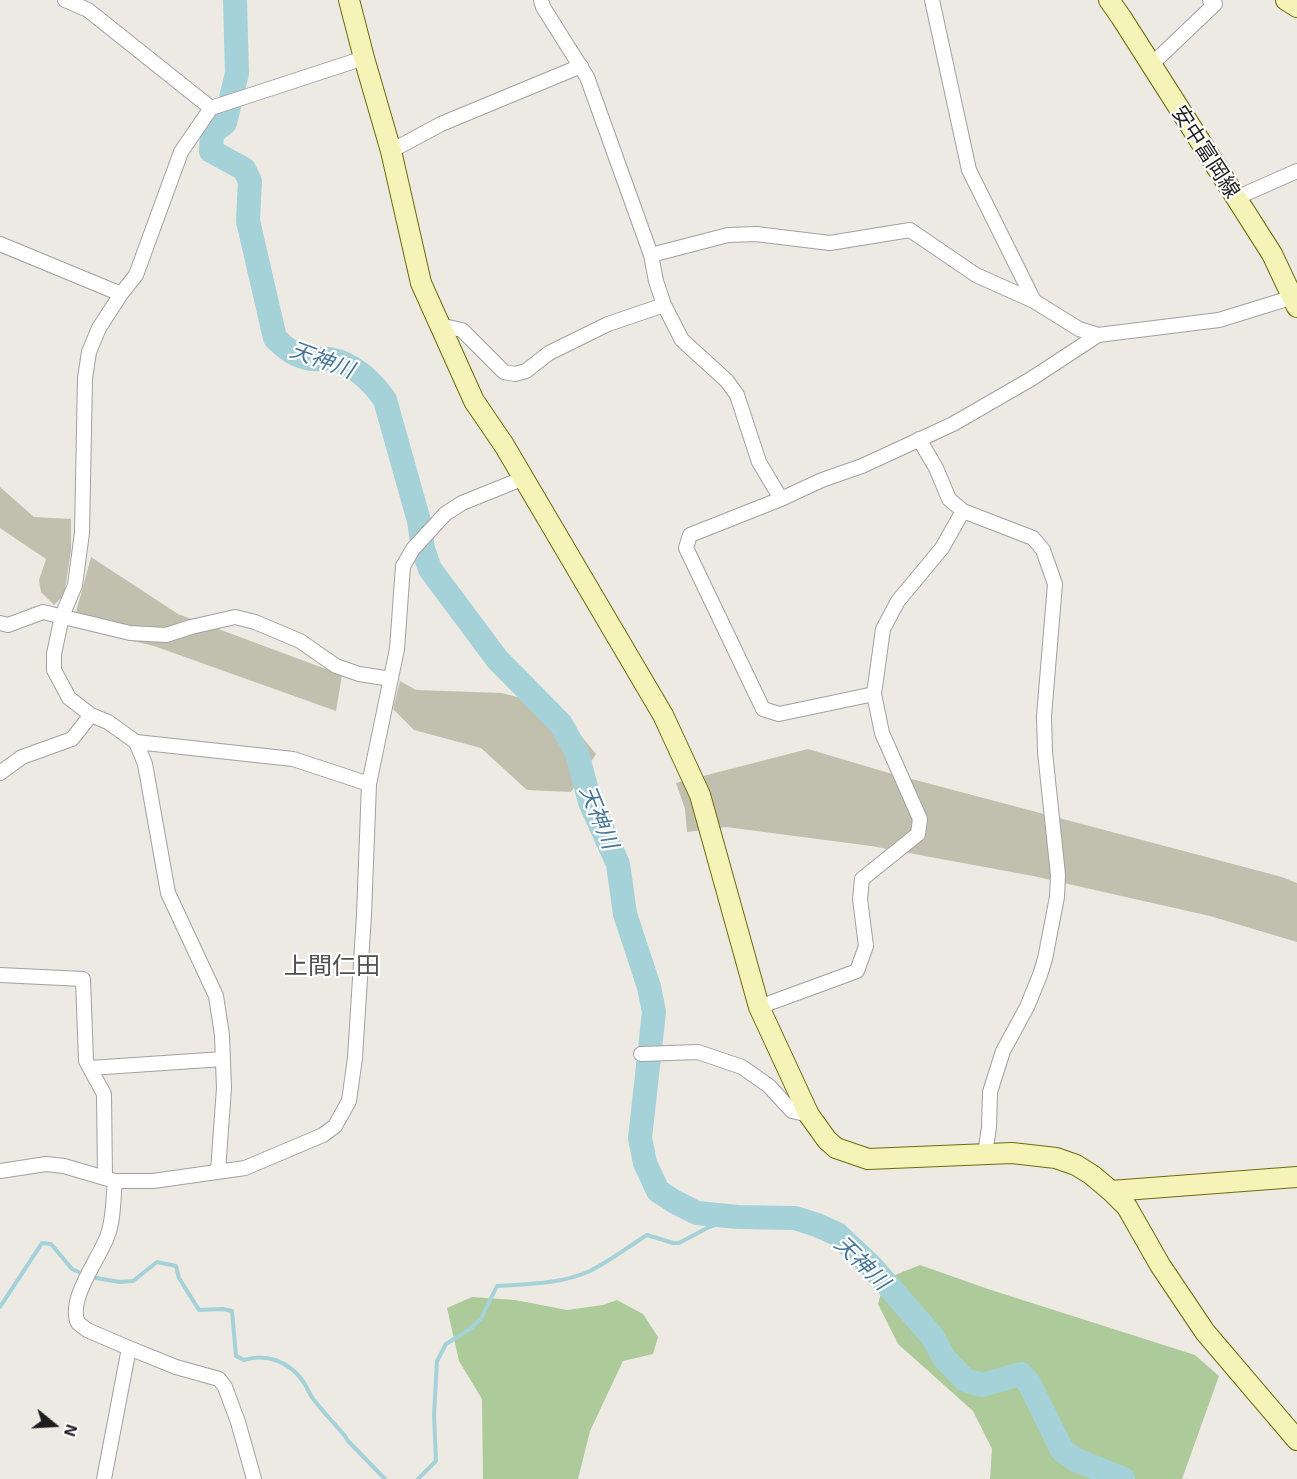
<!DOCTYPE html>
<meta charset="utf-8">
<style>
body{margin:0}
#map{position:relative;width:1297px;height:1479px;overflow:hidden;background:#ede9e3;font-family:"Exo 2",sans-serif}
canvas{display:block}
.north{position:absolute;left:24px;top:1395px;width:60px;height:60px;-webkit-text-stroke:4px #fff;paint-order:stroke;rotate:108deg;font-size:16px;font-weight:700;line-height:24px;text-align:center;color:#1d1d1d}
.north::after{content:'';display:block;margin:auto;width:21px;height:27px;background:#1d1d1d;clip-path:polygon(50% 0,100% 100%,50% 72%,0 100%)}
</style>
<div id="map">
<canvas width="1297" height="1479"></canvas>
<div class="north">N</div>
</div>
<script>
const c = document.querySelector('canvas').getContext('2d');
c.lineJoin = 'round';
function paint(path, color) { c.fillStyle = color; c.fill(path, 'evenodd'); }
function trace(path, color, width, dash) { c.strokeStyle = color; c.lineWidth = width; c.lineCap = dash ? 'butt' : 'round'; c.setLineDash(dash || []); c.stroke(path); }
function write(font, color, halo, rows, align = 'center') {
  c.font = font + ' "Exo 2","Noto Sans JP",sans-serif'; c.lineWidth = 4.5; c.setLineDash([]); c.textBaseline = 'middle'; c.strokeStyle = halo; c.fillStyle = color; for (const [text, x, y, turn = 0] of rows) {
    c.save(); c.translate(x, y); c.rotate((+turn || 0) * Math.PI / 180); c.textAlign = isNaN(turn) ? turn : align; if (halo) c.strokeText(text, 0, 0); c.fillText(text, 0, 0); c.restore();
  }
}
const construction = new Path2D(`
 M 0,487 L 34,517 L 71,519 L 71,551 L 64,595 L 54,605 L 41,592 L 39,580 L 46,559 L 0,528 Z
 M 91,557 L 178,614 L 342,675 L 336,711 L 154,646 L 72,627 Z
 M 400,681 L 416,690 L 502,693 L 558,708 L 596,754 L 571,792 L 527,790 L 481,748 L 414,730 L 393,709 Z
 M 808,749 L 889,773 L 1282,877 L 1297,883 L 1297,942 L 1210,916 L 1033,876 L 871,846 L 726,827 L 687,832 L 685,809 L 676,783 Z`);
const forest = new Path2D(`
 M 920,1265 L 988,1289 L 1195,1355 L 1219,1376 L 1182,1479 L 990,1479 L 992,1449 L 973,1411 L 898,1344 L 878,1304 L 885,1279 Z
 M 472,1297 L 515,1300 L 567,1310 L 603,1305 L 617,1300 L 643,1314 L 658,1337 L 653,1354 L 623,1361 L 590,1431 L 578,1479 L 483,1479 L 482,1399 L 459,1361 L 447,1308 Z`);
const stream = new Path2D(`
 M 90,1277 L 120,1282 L 133,1281 L 157,1262 L 176,1266 L 179,1278 L 199,1310 L 223,1309 L 232,1311 L 236,1356 L 244,1360 C 266,1353 288,1361 302,1380 C 307,1386 309,1394 314,1400 C 324,1413 335,1424 345,1436 L 348,1441 L 385,1479
 M 0,1307 L 42,1243 L 51,1244 L 72,1269 L 83,1274
 M 418,1479 L 436,1461 L 434,1415 L 437,1361 L 446,1344 L 470,1329 L 481,1319 L 497,1286 C 529,1284 561,1284 590,1271 C 610,1261 628,1247 647,1235 L 673,1243 L 679,1243 L 709,1227 L 738,1217`);
const river = new Path2D(`
 M 235,0 L 237,73 L 225,123 L 212,133 L 211,151 L 244,169 L 250,181 L 248,221 L 275,338 C 286,349 295,356 311,359 C 317,360 324,358 330,359 C 353,363 373,382 385,400 L 419,521 L 423,549 L 430,569 L 497,659 L 561,724 L 577,753 L 590,802 L 618,864 L 625,914 L 649,987 L 654,1012 L 640,1138 L 645,1163 L 658,1191 L 675,1202 L 697,1213 L 738,1217 L 795,1218 L 817,1225 L 837,1234 L 871,1266 L 932,1336 L 944,1358 L 965,1380 L 982,1385 L 1021,1374 L 1029,1383 L 1062,1450 L 1076,1460 L 1123,1479`);
const street = new Path2D(`
 M 65,0 L 88,10 L 211,108
 M 541,0 L 543,7 L 587,77 L 651,255 L 656,281 L 664,305 L 682,340 L 727,381 L 737,395 L 759,462 L 781,499
 M 932,0 L 969,170 L 1034,301
 M 364,58 L 211,108 L 181,152 L 136,275 L 121,294 L 99,328 L 89,352 L 85,378 L 82,533 L 75,585 L 62,616 L 54,654 L 54,670 L 69,698 L 91,715 L 108,722 L 136,742 L 293,759 L 369,784
 M 1151,65 L 1215,4 L 1210,0
 M 391,151 L 441,124 L 581,66
 M 1236,198 L 1297,171
 M 0,244 L 121,294
 M 651,255 L 728,235 L 756,234 L 830,243 L 910,230 L 976,275 L 1034,301 L 1079,329 L 1098,335
 M 439,325 L 462,330 L 504,372 L 515,374 L 526,371 L 549,353 L 608,324 L 664,305
 M 919,439 L 936,468 L 949,499 L 963,511 L 1033,538 L 1043,550 L 1055,584 L 1044,716 L 1045,752 L 1058,875 L 1057,897 L 1045,959 L 1040,975 L 1027,1007 L 1003,1051 L 990,1092 L 989,1127 L 985,1154
 M 0,623 L 8,625 L 43,612 L 130,633 L 166,635 L 191,627 L 235,617 L 255,622 L 300,641 L 336,666 L 359,674 L 391,679
 M 874,694 L 779,714 L 763,709 L 686,548 L 690,535 L 781,499 L 822,480 L 862,466 L 953,424 L 1031,379 L 1098,335 L 1219,320 L 1297,296
 M 136,742 L 145,764 L 168,893 L 216,996 L 222,1035 L 224,1088 L 218,1171
 M 0,773 L 22,757 L 72,739 L 91,715
 M 0,975 L 83,979 L 86,1061 L 104,1094 L 105,1178
 M 759,1007 L 857,971 L 866,946 L 860,899 L 862,879 L 918,834 L 920,819 L 882,733 L 874,694 L 883,629 L 898,601 L 942,548 L 963,511
 M 641,1054 L 698,1052 L 742,1067 L 769,1086 L 792,1111 L 809,1115
 M 90,1068 L 223,1059
 M 0,1171 L 46,1164 L 64,1166 L 115,1181 L 153,1181 L 245,1168 L 323,1135 L 335,1126 L 349,1101 L 355,1058 L 364,915 L 369,784 L 397,649 L 403,566 L 413,549 L 445,514 L 462,503 L 524,478
 M 115,1181 C 113,1198 114,1220 107,1237 C 99,1259 67,1300 78,1323 L 87,1330 L 129,1348 L 176,1367 L 219,1379 L 225,1387 L 238,1422 L 254,1479
 M 104,1479 L 129,1348`);
const secondary = new Path2D(`
 M 349,0 L 364,58 L 391,151 L 421,283 L 474,401 L 504,445 L 663,715 L 700,795 L 759,1007 L 809,1115 L 827,1140 L 836,1148 L 868,1159 L 1012,1153 L 1056,1158 L 1076,1165 L 1092,1175 L 1111,1191 L 1127,1207 L 1160,1265 L 1205,1332 L 1297,1440
 M 1109,0 L 1121,17 L 1272,254 L 1297,307
 M 1286,0 L 1297,7
 M 1111,1191 L 1297,1177`);
const streetNames = [
 ["安中富岡線",1206,152,57]
];
const waterNames = [
 ["天神川",322,360,20],
 ["天神川",599,817,68],
 ["天神川",862,1263,44]
];
const quarterNames = [
 ["上間仁田",332,966]
];
paint(construction, '#c1c0af');
paint(forest, '#adcb9a');
trace(stream, '#a5d2d9', 4);
trace(river, '#a5d2d9', 24);
trace(street, '#a1a1a1', 16);
trace(secondary, '#6c6d0b', 22);
trace(street, '#fff', 14);
trace(secondary, '#f6f3b9', 20);
write('21px', '#1d1d1d', '#fff', streetNames);
write('italic 22px', '#497898', '#fff', waterNames);
write('24px', '#505050', '#fff', quarterNames);
</script>
